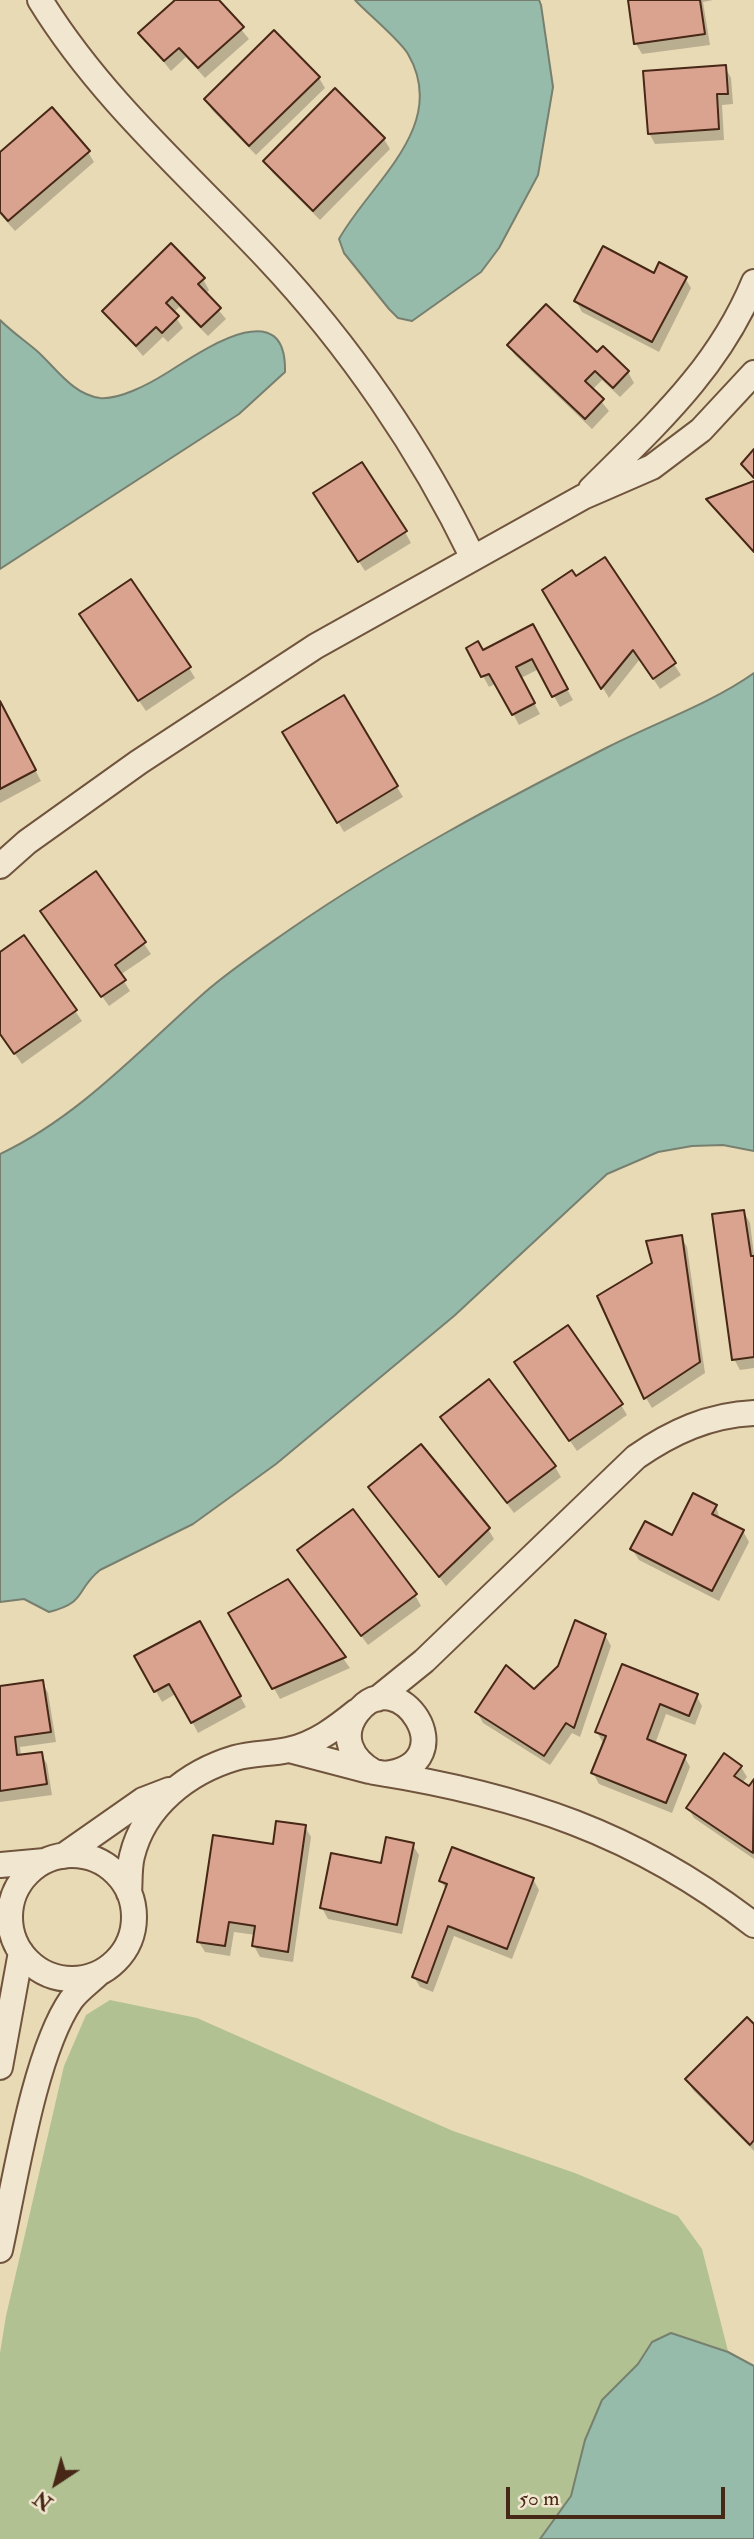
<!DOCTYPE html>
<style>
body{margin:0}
#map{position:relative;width:754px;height:2539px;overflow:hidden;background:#e9dab6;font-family:"IM FELL Double Pica",serif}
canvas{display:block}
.north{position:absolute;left:21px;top:2448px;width:70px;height:70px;-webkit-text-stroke:5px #f1e7d0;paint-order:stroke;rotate:216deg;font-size:19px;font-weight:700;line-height:28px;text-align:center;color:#472715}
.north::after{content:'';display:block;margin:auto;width:24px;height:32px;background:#472715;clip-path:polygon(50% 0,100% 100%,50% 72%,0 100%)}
.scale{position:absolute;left:506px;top:2487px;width:219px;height:32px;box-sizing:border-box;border:4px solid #472715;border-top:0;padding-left:9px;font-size:21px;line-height:24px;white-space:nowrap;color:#472715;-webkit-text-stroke:5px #f1e7d0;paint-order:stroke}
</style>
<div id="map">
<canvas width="754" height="2539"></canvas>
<div class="north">N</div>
<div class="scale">50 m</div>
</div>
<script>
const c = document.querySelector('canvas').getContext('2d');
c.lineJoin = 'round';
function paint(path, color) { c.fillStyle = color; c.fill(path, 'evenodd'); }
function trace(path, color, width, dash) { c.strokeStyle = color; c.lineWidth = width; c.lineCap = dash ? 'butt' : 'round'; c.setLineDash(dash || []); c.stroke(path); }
const green = new Path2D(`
 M 110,2000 L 197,2018 L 453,2131 L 575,2173 L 678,2216 L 702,2249 L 728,2351 L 754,2366 L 754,2539 L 0,2539 L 0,2353 L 6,2316 L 64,2066 L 86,2015 Z`);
const water = new Path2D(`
 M 355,0 L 539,0 L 541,5 L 553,87 L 538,175 L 499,248 L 481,272 L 412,321 L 398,318 L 389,309 L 344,253 L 339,239 C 370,183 450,126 408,54 C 400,40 369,15 355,0 Z
 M 0,320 C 11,331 24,340 37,351 C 56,368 72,394 100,398 C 119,400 149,384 165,374 C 196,355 287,289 285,372 L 239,414 L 0,569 Z
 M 754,673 L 754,1151 L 723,1145 L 692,1146 L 658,1152 L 607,1174 L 454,1316 L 276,1464 L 193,1524 L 100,1570 C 75,1590 88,1602 49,1612 L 24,1599 L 0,1602 L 0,1154 C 77,1118 140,1050 203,994 C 230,970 262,949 292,928 C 392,859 500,802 608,747 C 657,722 710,704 754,673 Z
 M 671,2333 L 728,2352 L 754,2366 L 754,2539 L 540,2539 L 571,2496 L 585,2440 L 602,2400 L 638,2364 L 652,2342 Z`);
const shadow = new Path2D(`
 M 177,0 L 217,0 L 249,39 L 205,78 L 186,57 L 171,71 L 140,33 Z
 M 630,0 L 713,0 L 703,2 L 710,45 L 642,54 L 636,44 Z
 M 725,67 L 731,78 L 733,104 L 722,105 L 724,140 L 655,144 L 649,133 Z
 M 319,78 L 325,88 L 256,155 L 212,110 L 206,99 Z
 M 384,139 L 390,149 L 320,220 L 272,172 L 266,161 Z
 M 88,152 L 94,162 L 15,231 L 0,214 L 0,154 Z
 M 655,275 L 685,278 L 691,288 L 659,352 L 582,312 L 576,301 Z
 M 203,279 L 209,290 L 205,294 L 226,319 L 208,336 L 179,307 L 173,313 L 183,328 L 168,342 L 163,337 L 143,356 L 104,311 Z
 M 509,345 L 597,355 L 628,372 L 634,383 L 620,397 L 602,380 L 592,390 L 609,411 L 592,429 L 515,355 Z
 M 754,483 L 754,553 L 709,500 Z
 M 322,504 L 405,532 L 411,543 L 365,571 Z
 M 605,559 L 681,675 L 660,689 L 640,659 L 609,698 L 544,590 L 576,578 Z
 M 87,625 L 189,668 L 195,678 L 146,711 Z
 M 533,626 L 573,700 L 560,707 L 539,669 L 521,678 L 540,714 L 519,725 L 497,683 L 489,687 L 468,649 L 483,653 Z
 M 343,697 L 403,797 L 344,832 L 284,733 Z
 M 0,704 L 41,781 L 0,803 Z
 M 95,874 L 151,954 L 120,975 L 130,991 L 109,1006 L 48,922 Z
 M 24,938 L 82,1021 L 22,1064 L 0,1033 L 0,954 Z
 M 744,1212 L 750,1223 L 754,1255 L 754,1368 L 740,1370 L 734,1359 Z
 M 681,1237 L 687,1247 L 705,1373 L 652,1408 L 646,1398 L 654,1264 Z
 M 523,1373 L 621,1405 L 627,1415 L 577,1451 Z
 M 442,1417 L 555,1467 L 561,1477 L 514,1513 Z
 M 370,1488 L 488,1529 L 494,1539 L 446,1586 Z
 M 716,1506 L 720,1520 L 743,1531 L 749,1542 L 719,1601 L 639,1560 L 632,1549 L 673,1537 Z
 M 305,1561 L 415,1595 L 421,1606 L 368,1645 Z
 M 288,1582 L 350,1668 L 280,1699 L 231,1613 Z
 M 199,1623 L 246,1707 L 198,1733 L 177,1693 L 162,1702 L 137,1657 Z
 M 605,1635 L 611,1646 L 580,1737 L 572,1733 L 550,1765 L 483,1723 L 477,1712 L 535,1691 Z
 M 623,1666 L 696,1695 L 702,1706 L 695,1725 L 666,1714 L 655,1744 L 684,1756 L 690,1767 L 672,1813 L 599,1784 L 593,1773 L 603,1743 L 597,1732 Z
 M 42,1682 L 48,1693 L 56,1742 L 20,1747 L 21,1756 L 41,1754 L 47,1764 L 52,1795 L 0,1802 L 0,1688 Z
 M 741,1767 L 747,1777 L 742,1783 L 750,1789 L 754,1783 L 754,1859 L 694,1818 L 688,1808 Z
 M 305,1827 L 311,1837 L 293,1962 L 260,1957 L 254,1946 L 256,1935 L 234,1932 L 230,1956 L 205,1952 L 199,1942 L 274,1846 Z
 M 412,1844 L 419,1855 L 402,1934 L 328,1919 L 322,1908 Z
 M 533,1879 L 539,1890 L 512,1959 L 454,1936 L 433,1992 L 420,1987 L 414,1977 L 447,1891 L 441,1881 Z
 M 754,2026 L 754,2151 L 693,2090 L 687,2079 Z`);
const building = new Path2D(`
 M 175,0 L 219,0 L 244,27 L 198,68 L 179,48 L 164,61 L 138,33 Z
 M 628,0 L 700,0 L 705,34 L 634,44 Z
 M 274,30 L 320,77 L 249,146 L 204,99 Z
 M 726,65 L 728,94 L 717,94 L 719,129 L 648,134 L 643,71 Z
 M 335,88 L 385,138 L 313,211 L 263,161 Z
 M 52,107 L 90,151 L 8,221 L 0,212 L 0,152 Z
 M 171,243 L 205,278 L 198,284 L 221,308 L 201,327 L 172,297 L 166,303 L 179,316 L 162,333 L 156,327 L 136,346 L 102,311 Z
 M 603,246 L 654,273 L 659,262 L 687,277 L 652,342 L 574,301 Z
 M 546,304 L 597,352 L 603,346 L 629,371 L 613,388 L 595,371 L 585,381 L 604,399 L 585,419 L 507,345 Z
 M 754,449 L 754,478 L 741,464 Z
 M 362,462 L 407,531 L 358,562 L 313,493 Z
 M 754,481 L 754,552 L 706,499 Z
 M 605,557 L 676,663 L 653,679 L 633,650 L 601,689 L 542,590 L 572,570 L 576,576 Z
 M 131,579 L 191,667 L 138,701 L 79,614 Z
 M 533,624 L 568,689 L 552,697 L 532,659 L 516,667 L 535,703 L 512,715 L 489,674 L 481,677 L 466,648 L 478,641 L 483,650 Z
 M 344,695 L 398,786 L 337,823 L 282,732 Z
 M 0,701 L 36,770 L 0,789 Z
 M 96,871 L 146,942 L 115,965 L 126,980 L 101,997 L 40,911 Z
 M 24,935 L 77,1010 L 14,1054 L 0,1034 L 0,952 Z
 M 744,1210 L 751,1256 L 754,1256 L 754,1357 L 732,1360 L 712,1214 Z
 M 682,1235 L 700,1362 L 644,1399 L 597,1296 L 652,1263 L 646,1241 Z
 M 568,1325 L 623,1404 L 569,1441 L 514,1362 Z
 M 489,1379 L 556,1466 L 507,1503 L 440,1417 Z
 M 421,1444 L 490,1528 L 439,1577 L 368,1487 Z
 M 693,1493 L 717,1505 L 712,1514 L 744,1530 L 712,1591 L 630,1549 L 645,1521 L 672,1535 Z
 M 353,1509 L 417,1594 L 361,1636 L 297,1550 Z
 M 288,1579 L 346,1657 L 272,1689 L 228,1613 Z
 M 575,1620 L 606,1634 L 574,1728 L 566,1723 L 544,1756 L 475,1712 L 506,1665 L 534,1689 L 558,1666 Z
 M 200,1621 L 241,1696 L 191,1723 L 169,1684 L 154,1692 L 134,1656 Z
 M 622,1664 L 698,1694 L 689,1716 L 660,1704 L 647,1739 L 686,1755 L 666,1803 L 591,1773 L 606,1736 L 595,1732 Z
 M 43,1680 L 51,1732 L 15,1737 L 17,1755 L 42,1752 L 47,1784 L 0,1791 L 0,1686 Z
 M 724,1753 L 742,1766 L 734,1776 L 749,1786 L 754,1779 L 753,1853 L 686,1808 Z
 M 276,1821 L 306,1825 L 288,1952 L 252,1946 L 255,1926 L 229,1922 L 225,1946 L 197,1942 L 213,1835 L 273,1844 Z
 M 386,1837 L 414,1843 L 397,1925 L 320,1908 L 331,1853 L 381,1863 Z
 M 452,1847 L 534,1878 L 507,1949 L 448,1926 L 427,1983 L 412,1977 L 447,1884 L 439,1881 Z
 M 747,2017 L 754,2024 L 754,2140 L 750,2145 L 685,2079 Z`);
const street = new Path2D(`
 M 40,0 C 100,98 189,175 267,258 C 349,345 421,450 473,558
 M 591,489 C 656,424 718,369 754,282
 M 0,866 L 27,842 L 139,762 L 316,646 L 583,497 L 652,467 L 701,430 L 754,373
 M 377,1699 L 424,1661 L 636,1457 C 672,1432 709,1415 754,1413
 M 289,1750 L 369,1771
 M 385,1774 C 468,1763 397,1658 357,1713 C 340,1736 351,1759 374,1772 C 519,1795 636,1833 754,1925
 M10 1917a62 62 0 1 1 124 0a62 62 0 1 1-124 0Z
 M 63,1856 L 143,1800 L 169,1790
 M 0,1865 L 45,1861
 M 129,1893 C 130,1881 129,1867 132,1856 C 144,1806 188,1772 235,1758 C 252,1753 271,1754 288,1750 C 315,1744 336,1728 357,1711
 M 0,2067 L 21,1952
 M 0,2250 C 15,2182 34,2054 71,2000 C 78,1990 90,1982 99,1973`);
paint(green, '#b1c192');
paint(water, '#97bbab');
trace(water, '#77806f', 2);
paint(shadow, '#0003');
paint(building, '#d9a390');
trace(building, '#472715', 2);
trace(street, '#70543d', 28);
trace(street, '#f1e7d0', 24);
</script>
